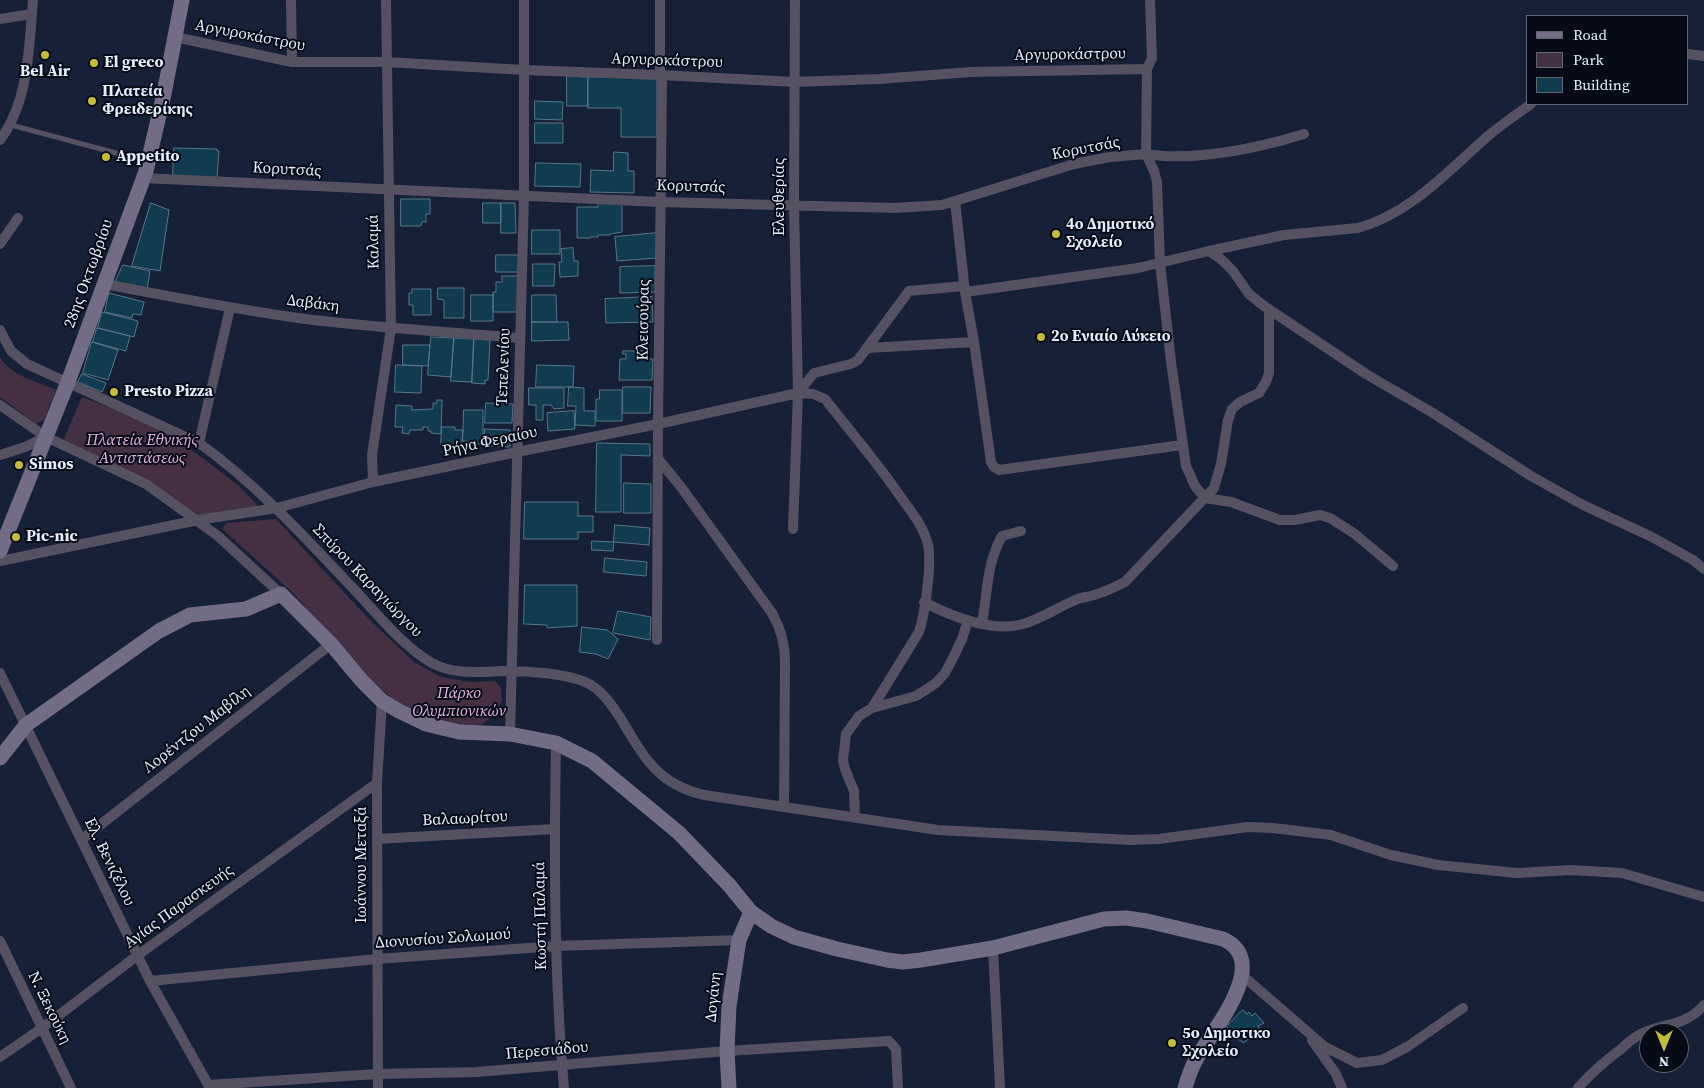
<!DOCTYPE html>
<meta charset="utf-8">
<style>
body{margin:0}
#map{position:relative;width:1704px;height:1088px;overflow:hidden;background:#162137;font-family:"Source Serif 4",serif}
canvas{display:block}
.legend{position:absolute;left:1526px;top:15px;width:162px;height:90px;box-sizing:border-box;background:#070b15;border:1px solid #606572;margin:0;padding:6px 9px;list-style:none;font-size:15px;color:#e5edfd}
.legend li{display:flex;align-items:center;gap:10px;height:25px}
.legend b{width:25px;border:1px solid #606572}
.north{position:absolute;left:1639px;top:1023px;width:50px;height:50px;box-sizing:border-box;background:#070b15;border:1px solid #606572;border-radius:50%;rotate:180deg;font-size:14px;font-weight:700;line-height:20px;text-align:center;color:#e5edfd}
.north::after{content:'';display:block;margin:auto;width:18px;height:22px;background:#c7bb3c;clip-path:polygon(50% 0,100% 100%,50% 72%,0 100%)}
</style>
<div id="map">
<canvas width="1704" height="1088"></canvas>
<ul class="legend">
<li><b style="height:6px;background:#726c85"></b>Road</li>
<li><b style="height:14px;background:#443042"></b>Park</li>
<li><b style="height:14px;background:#113b4f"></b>Building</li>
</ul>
<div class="north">N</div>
</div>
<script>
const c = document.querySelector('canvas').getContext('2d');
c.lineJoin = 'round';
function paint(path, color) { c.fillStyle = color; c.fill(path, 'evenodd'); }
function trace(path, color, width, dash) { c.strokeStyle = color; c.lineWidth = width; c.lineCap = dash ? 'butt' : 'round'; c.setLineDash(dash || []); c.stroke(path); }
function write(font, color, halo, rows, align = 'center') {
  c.font = font + ' "Source Serif 4",serif'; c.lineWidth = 4; c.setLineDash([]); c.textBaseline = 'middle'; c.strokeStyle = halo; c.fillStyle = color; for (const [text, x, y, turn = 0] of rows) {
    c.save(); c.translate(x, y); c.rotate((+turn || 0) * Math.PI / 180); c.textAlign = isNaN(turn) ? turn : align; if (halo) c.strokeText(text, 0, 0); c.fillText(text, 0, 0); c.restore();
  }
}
const green = new Path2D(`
 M 0,357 C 11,376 38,382 56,390 L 44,420 L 36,424 L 0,397 Z
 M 82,397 L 152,424 L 200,456 L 239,486 L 261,509 L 195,518 L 63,441 Z
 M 276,519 L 367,617 L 414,662 L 441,677 L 470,682 L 495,681 L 501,688 L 502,701 L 495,714 L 483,724 L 460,728 L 432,718 L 394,700 L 367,677 L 292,592 L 222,529 L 226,523 Z`);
const building = new Path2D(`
 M 567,76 L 588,77 L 588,106 L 567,106 Z
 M 588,77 L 657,77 L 657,137 L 621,137 L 621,108 L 588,108 Z
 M 535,101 L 563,102 L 562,120 L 535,119 Z
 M 535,123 L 563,123 L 563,143 L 535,143 Z
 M 174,148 L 217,149 L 217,151 L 219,151 L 217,178 L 173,177 Z
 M 614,152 L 628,153 L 628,171 L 634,171 L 634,193 L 590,192 L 591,170 L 613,171 Z
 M 536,163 L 581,164 L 580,187 L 535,186 Z
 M 401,199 L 430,199 L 430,214 L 426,214 L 426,222 L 422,222 L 421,226 L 401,226 Z
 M 622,202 L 622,232 L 610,234 L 610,235 L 598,235 L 598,237 L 590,237 L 590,238 L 577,238 L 577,207 L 598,207 L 598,203 Z
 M 151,203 L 169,210 L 160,271 L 132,266 Z
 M 483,203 L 501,203 L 501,223 L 483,223 Z
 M 501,203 L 515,203 L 516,233 L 501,233 Z
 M 532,230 L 560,230 L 560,254 L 532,254 Z
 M 657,233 L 656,258 L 617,261 L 615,237 Z
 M 573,248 L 574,261 L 578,261 L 578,276 L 560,277 L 559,262 L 562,262 L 561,249 Z
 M 496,255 L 519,255 L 519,272 L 496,272 Z
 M 533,264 L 555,264 L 554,286 L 533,286 Z
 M 123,265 L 150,271 L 147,290 L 114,285 Z
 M 655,266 L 655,292 L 620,293 L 620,267 Z
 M 502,276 L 518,276 L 518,312 L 493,312 L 493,292 L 496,292 L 496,282 L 502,282 Z
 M 438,288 L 464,288 L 464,318 L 444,318 L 444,300 L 438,299 Z
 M 412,289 L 431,289 L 431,315 L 413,315 L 413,305 L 409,305 L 409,293 L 412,293 Z
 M 109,293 L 144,302 L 141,315 L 133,314 L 132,318 L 105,312 Z
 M 471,295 L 493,295 L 493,321 L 471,321 Z
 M 532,295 L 556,295 L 557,322 L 532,322 Z
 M 652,297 L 653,322 L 606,323 L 605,299 Z
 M 102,312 L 138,321 L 134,337 L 98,328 Z
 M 532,322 L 568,322 L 569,340 L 532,341 Z
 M 97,328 L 130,336 L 126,351 L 93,342 Z
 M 431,337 L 454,338 L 451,377 L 428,375 Z
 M 454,338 L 474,339 L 472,382 L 451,381 Z
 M 474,339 L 490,340 L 488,380 L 485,380 L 485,384 L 472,383 Z
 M 92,342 L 118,350 L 108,380 L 83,373 Z
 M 403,345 L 430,345 L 428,366 L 403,365 Z
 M 623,351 L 647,351 L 647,355 L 643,355 L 643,359 L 653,359 L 652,380 L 619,380 L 620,359 L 626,359 L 626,354 L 623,354 Z
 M 396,365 L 422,366 L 421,393 L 395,392 Z
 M 537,365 L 574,366 L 573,387 L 536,387 Z
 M 82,374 L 106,383 L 102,392 L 78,382 Z
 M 569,387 L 584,388 L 584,411 L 595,411 L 595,426 L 575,425 L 576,406 L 568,406 Z
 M 623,387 L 651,387 L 650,413 L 623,413 Z
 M 529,388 L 564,388 L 564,408 L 554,409 L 551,405 L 543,405 L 543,420 L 536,420 L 536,405 L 529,405 Z
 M 600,390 L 622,390 L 622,421 L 596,421 L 596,399 L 599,399 Z
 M 437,400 L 442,400 L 441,434 L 431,433 L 431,431 L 428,431 L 428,427 L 423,427 L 423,430 L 410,430 L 409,434 L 402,433 L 403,427 L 395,427 L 396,405 L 412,406 L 412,410 L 433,409 L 433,403 L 437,403 Z
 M 486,403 L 513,404 L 512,423 L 485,423 Z
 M 464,410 L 483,410 L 483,441 L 480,441 L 480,444 L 466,444 L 466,441 L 463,441 Z
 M 574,411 L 575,429 L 548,431 L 547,413 Z
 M 442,427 L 455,427 L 455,430 L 463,430 L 461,451 L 449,450 L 449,446 L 441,446 Z
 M 485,429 L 510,430 L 510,447 L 484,446 Z
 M 597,443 L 650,444 L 650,456 L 621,455 L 621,512 L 596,512 Z
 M 624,483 L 651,484 L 651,513 L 624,513 Z
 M 525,502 L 578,502 L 578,516 L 593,516 L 593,532 L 578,532 L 578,539 L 524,539 Z
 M 615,525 L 650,528 L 649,545 L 614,542 Z
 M 592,541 L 614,542 L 613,551 L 592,550 Z
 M 605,558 L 647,562 L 646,576 L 604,572 Z
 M 525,585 L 577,585 L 577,626 L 547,628 L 547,625 L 524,624 Z
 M 618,611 L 651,617 L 650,640 L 613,633 Z
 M 582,627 L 607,630 L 618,639 L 608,659 L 596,654 L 580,652 Z
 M 1243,1010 L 1247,1014 L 1249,1012 L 1252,1016 L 1255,1013 L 1264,1023 L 1258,1026 L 1260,1028 L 1244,1043 L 1228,1033 L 1227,1026 Z`);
const lane = new Path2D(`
 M 11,125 L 146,161`);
const street = new Path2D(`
 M 291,0 L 292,62
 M 795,0 L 794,205 L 798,393
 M 0,19 L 32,14
 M 175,37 L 292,62 L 386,62 L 524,70 L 660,75 L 795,82 L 879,79 L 971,72 L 1147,69 L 1152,58 L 1150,0
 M 1688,54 L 1704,56
 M 1304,134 C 1259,148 1193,162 1146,154 L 1154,171 L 1157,182 L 1160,263 L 1171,362 L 1186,466 L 1195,486 L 1205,498 L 1231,502 L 1280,520 L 1295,520 L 1320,515 L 1330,518 L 1355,534 L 1393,566
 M 0,140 C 29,101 29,47 33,0
 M 143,178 L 660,202 L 895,208 L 942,205 L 1074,164 L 1110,157 L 1146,154 L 1147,69
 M 955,201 L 965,292 L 974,342 L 991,462 L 994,467 L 999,470 L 1182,445
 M 0,244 L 18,218
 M 1209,251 L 1222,260 L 1233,271 L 1249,294 L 1264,306 L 1366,374 L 1433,413 L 1531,476 L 1583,505 L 1652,537 L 1693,560 L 1704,569
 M 104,284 C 174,297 243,311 313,320 C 382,328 451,332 520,338
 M 965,292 L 1138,268 L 1209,251 L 1284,235 L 1358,228 C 1410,214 1449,170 1488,136 C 1502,124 1517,114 1531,104
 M 0,330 L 11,351 L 27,364 L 199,443 C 256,484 302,534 350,585 C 375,611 402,646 432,663 C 454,675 478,672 502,671 C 526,671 571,673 591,685 C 604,693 613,707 621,719 C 644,757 657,784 704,795 L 938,830 L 1131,840 L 1159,839 L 1248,827 L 1273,828 L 1331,835 L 1391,855 L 1438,865 L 1517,873 L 1571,870 L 1622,873 L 1704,897
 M 867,348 L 974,342
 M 0,405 L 46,437 L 146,484 L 218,536 L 281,594
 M 199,443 L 230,308
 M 0,455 L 25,447 L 46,437
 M 659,460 L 681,487 L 772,613 C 781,629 785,643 785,661 L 784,806
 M 373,482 L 372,455 L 391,328 L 386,0
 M 793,529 L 798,393 L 813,394 L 825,399 C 850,431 877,462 900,496 C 911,511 924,527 928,545 C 932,564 925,614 919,632 L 872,708
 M 0,561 L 198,520 L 277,508 L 373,482 L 517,452 L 658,424 L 798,393 L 814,373 L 851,364 L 858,360 L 909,291 L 964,286
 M 924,602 C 950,616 993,633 1023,624 C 1041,619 1057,608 1075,600 C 1082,597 1090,597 1097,594 C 1107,591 1115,587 1125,582 L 1214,488 L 1221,464 L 1228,420 L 1232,409 L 1240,402 L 1259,393 L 1266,382 L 1269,373 L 1269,309
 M 982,623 C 988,592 986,565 1002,536 L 1021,531
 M 657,640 L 658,424 L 662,83 L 660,75 L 660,0
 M 0,673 L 150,981 L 210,1088
 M 510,734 L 524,195 L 524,0
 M 556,743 C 554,858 554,973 564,1088
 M 855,817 L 854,791 L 845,769 L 843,760 L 846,734 L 859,716 L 872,708 L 916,696 L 936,683 L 945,673 L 954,656 L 962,639 L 968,620
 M 377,839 L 555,829
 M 81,840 L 331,644
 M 0,941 L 71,1088
 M 993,948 L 1000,1088
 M 1242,975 L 1325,1047 L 1357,1063 L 1382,1060 L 1407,1047 L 1463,1008
 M 150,981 L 377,959 L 556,946 L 739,940
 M 1312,1040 L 1336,1074 L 1342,1088
 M 0,1057 L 42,1028 L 138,955 L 377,783
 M 208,1085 L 377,1074 L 477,1072 L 727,1051 L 889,1041 L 896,1049 L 898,1088
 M 378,1088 L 377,783 L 382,701
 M 1578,1088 C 1591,1073 1605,1061 1621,1049 C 1626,1044 1632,1039 1639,1035 C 1663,1022 1684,1028 1704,1005`);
const secondary = new Path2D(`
 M 0,551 L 68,382 L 146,171 L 164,94 L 182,0
 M 0,758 L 26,725 L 159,631 L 190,615 L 246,609 L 281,594 L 331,644 L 362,681 L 382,701 L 399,711 L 426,724 L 459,732 L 510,734 L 556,743 L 592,761 L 679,833 L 729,885 L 751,912 L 771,926 L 794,937 L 837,949 L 887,960 L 903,962 L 921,960 L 993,948 L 1104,919 L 1126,918 L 1147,921 L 1223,939 C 1272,961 1214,1029 1198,1056 C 1192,1066 1188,1077 1185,1088
 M 729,1088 L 727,1051 L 729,1006 L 739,940 L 751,912`);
const markers = [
 [45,55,5,"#c7bb3c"],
 [94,63,5,"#c7bb3c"],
 [92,101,5,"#c7bb3c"],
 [106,157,5,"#c7bb3c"],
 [1056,234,5,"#c7bb3c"],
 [1041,337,5,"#c7bb3c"],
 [114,392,5,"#c7bb3c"],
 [19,465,5,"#c7bb3c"],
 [16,537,5,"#c7bb3c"],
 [1172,1043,5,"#c7bb3c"]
];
const streetNames = [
 ["Αργυροκάστρου",250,36,11],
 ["Αργυροκάστρου",1070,55,-1],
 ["Αργυροκάστρου",667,61,2],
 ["Κορυτσάς",1086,149,-11],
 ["Κορυτσάς",287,170,3],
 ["Κορυτσάς",691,187,2],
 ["Ελευθερίας",780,197,-90],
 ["Καλαμά",374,242,-91],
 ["28ης Οκτωβρίου",89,274,-70],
 ["Δαβάκη",313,304,7],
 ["Κλεισούρας",644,320,-89],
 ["Τεπελενίου",504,367,-88],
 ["Ρήγα Φεραίου",490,442,-12],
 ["Σπύρου Καραγιώργου",367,581,46],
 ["Λορέντζου Μαβίλη",197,730,-38],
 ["Βαλαωρίτου",465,819,-3],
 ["Ελ. Βενιζέλου",109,862,64],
 ["Ιωάννου Μεταξά",362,865,-90],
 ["Αγίας Παρασκευής",179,907,-36],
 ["Κωστή Παλαμά",541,916,-91],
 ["Διονυσίου Σολωμού",443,939,-4],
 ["Δογάνη",714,997,-84],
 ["Ν. Ξεκούκη",49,1008,64],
 ["Περεσιάδου",547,1051,-5]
];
const poiNames = [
 ["El greco",104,63],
 ["Bel Air",45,72,"center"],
 ["Πλατεία",102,92],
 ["Φρειδερίκης",102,110],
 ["Appetito",116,157],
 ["4ο Δημοτικό",1066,225],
 ["Σχολείο",1066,243],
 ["2ο Ενιαίο Λύκειο",1051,337],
 ["Presto Pizza",124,392],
 ["Simos",29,465],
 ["Pic-nic",26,537],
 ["5o Δημοτικο",1182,1034],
 ["Σχολείο",1182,1052]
];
const parkNames = [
 ["Πλατεία Εθνικής",142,441],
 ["Αντιστάσεως",142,459],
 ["Πάρκο",459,694],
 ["Ολυμπιονικών",459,712]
];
paint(green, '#443042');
paint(building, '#113b4f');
trace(building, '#567687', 1);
trace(lane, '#555161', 5);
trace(street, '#555161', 10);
trace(secondary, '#726c85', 15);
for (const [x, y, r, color] of markers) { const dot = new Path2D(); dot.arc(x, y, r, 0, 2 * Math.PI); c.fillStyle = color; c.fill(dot); trace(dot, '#070b15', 2); }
write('16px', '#e5edfd', '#070b15', streetNames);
write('bold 16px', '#e5edfd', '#070b15', poiNames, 'left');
write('italic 16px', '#e4b0e0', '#070b15', parkNames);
</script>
